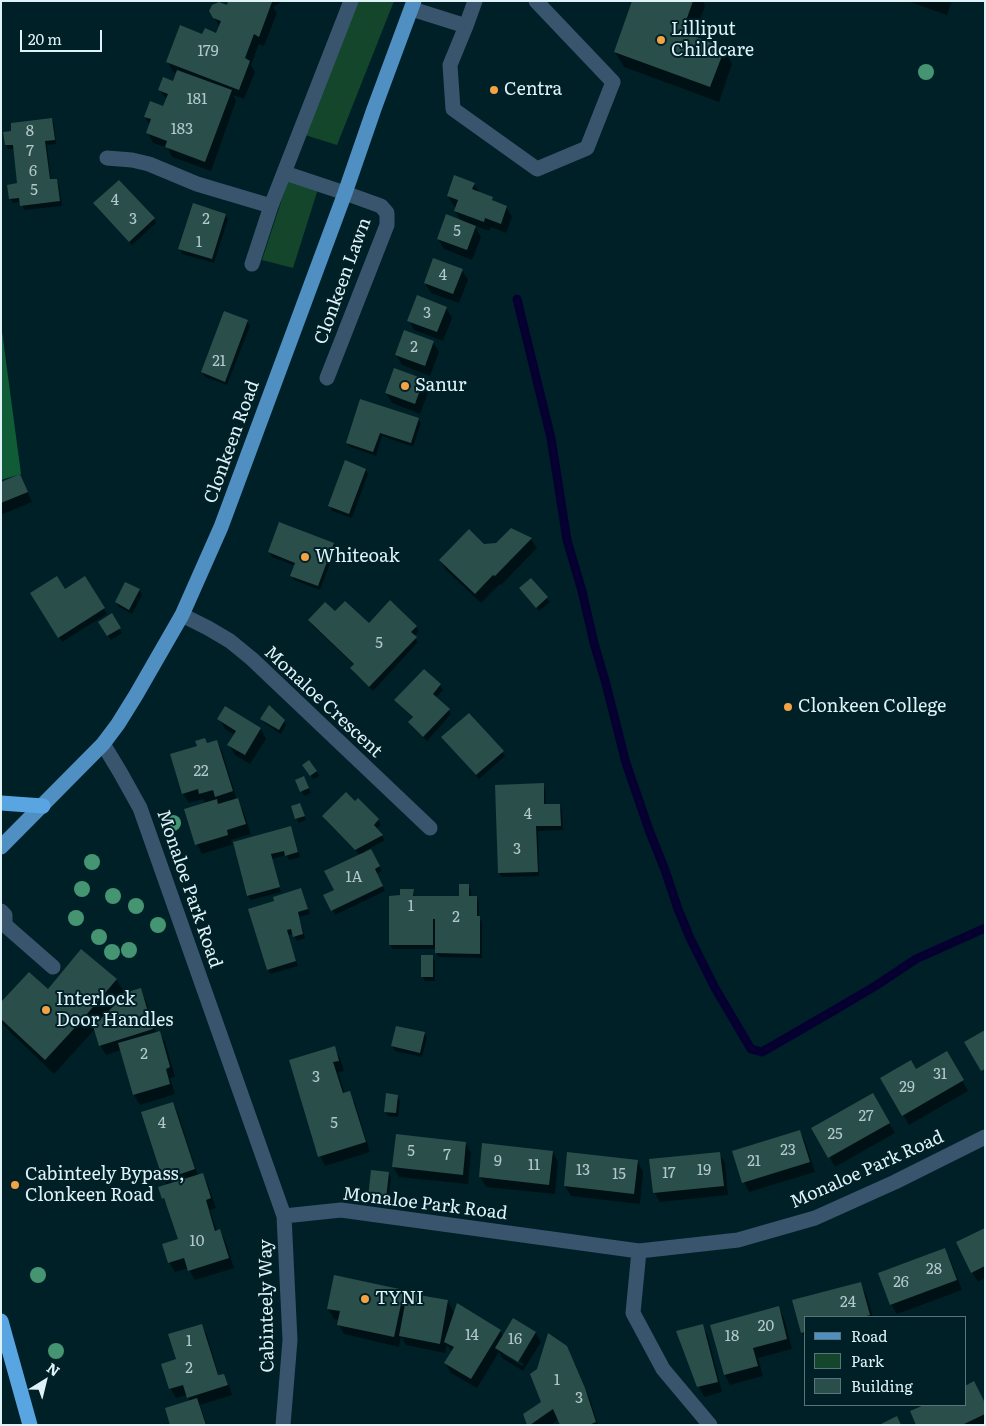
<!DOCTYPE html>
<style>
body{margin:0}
#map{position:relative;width:986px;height:1426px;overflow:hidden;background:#002028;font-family:Literata,serif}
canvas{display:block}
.frame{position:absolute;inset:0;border:2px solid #dff2f7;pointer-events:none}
.legend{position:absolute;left:804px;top:1316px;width:162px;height:90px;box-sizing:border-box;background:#002028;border:1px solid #59747b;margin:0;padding:6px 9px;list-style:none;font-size:15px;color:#dff2f7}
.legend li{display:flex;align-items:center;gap:10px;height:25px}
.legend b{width:25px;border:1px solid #59747b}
.north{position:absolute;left:20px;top:1356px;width:50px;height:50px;-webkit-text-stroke:4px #002028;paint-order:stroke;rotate:36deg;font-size:14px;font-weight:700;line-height:20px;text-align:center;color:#dff2f7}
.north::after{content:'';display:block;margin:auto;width:18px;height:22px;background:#dff2f7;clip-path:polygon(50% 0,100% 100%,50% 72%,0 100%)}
.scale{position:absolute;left:20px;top:30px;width:82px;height:22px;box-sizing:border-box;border:2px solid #dff2f7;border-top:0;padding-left:6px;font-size:15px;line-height:18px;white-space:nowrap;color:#dff2f7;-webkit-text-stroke:4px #002028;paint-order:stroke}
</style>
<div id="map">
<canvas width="986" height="1426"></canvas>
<div class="frame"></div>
<ul class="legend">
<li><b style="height:6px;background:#508fc1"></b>Road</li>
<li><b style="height:14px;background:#14462b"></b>Park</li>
<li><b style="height:14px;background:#2a4e4a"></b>Building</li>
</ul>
<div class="north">N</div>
<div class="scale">20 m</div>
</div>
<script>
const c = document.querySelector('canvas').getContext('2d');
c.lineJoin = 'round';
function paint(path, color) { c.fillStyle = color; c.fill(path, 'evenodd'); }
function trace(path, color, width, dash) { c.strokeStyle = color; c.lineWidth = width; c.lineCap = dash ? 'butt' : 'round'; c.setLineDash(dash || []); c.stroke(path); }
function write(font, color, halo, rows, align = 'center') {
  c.font = font + ' Literata,serif'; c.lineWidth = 4; c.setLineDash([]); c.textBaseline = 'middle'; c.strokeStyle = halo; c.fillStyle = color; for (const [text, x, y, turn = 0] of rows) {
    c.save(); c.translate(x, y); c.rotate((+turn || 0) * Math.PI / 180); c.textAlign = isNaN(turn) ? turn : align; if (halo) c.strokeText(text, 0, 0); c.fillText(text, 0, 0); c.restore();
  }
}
const green = new Path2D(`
 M 351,1 L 394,1 L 337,145 L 302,134 Z
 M 289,178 L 318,189 L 293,268 L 262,260 Z`);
const forest = new Path2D(`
 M 1,324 L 21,474 L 1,480 Z`);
const shadow = new Path2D(`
 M 265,1 L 272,4 L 271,1 L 283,1 L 273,7 L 277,13 L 264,46 L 259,44 L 251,65 L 255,72 L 244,99 L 233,95 L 236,101 L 211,171 L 172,157 L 168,148 L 153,143 L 148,133 L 150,125 L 145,117 L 164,108 L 167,100 L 160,90 L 173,83 L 177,73 L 173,72 L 168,62 L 203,35 L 217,34 L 220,28 L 211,11 L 228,7 Z
 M 634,1 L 703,1 L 705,6 L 693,38 L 724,49 L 732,64 L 719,102 L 624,67 L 615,52 Z
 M 907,1 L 952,1 L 947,15 Z
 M 52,119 L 54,124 L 56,144 L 47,145 L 51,181 L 57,180 L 59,185 L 62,206 L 24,210 L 21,202 L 13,203 L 10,198 L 19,184 L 15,149 L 8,149 L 6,145 Z
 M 474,184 L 480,193 L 492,198 L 495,203 L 506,207 L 512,217 L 506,233 L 491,227 L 489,231 L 475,226 L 481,237 L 472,260 L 444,249 L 438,239 L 461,221 L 455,211 L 456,207 L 454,206 L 448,196 Z
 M 95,204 L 154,219 L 156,223 L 132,245 L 97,208 Z
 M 225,215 L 228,219 L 214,263 L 182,254 L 180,249 Z
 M 462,270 L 468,280 L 459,303 L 431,293 L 425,283 Z
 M 446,308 L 452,318 L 443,341 L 414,330 L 409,320 Z
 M 247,321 L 250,326 L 227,385 L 205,377 L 202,372 Z
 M 433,342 L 439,352 L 430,376 L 402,365 L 396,355 Z
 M 423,380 L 429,390 L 420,414 L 392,403 L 386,393 Z
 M 418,419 L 421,423 L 413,447 L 382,436 L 376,456 L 350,447 L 347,443 Z
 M 366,470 L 368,474 L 352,518 L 332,511 L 330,506 Z
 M 1,483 L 25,486 L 32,502 L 1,515 Z
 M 511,529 L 531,539 L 537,548 L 501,585 L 500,584 L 481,603 L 446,570 L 440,560 L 483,545 L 496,544 Z
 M 333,544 L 336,548 L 320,590 L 294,580 L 292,576 L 296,566 L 272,557 L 269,552 Z
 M 84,578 L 107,614 L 62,642 L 31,594 L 65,590 Z
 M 531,579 L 550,602 L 539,611 L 524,593 Z
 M 139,590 L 142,595 L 132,614 L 119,607 L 116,602 Z
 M 335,613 L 369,625 L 416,626 L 419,631 L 414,636 L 418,642 L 373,691 L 354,673 L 351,668 L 354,665 L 312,625 L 310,621 Z
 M 111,615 L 122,633 L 111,640 L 100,622 Z
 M 424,670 L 440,685 L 443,690 L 436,698 L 449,710 L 451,714 L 427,741 L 412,727 L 409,722 L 413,718 L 399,705 L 396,701 Z
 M 226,708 L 261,729 L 266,739 L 250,764 L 235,755 L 229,745 L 235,735 L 225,729 L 219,719 Z
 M 262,719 L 284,721 L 286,725 L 281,734 L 264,723 Z
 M 443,738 L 502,752 L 505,756 L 479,779 L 446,742 Z
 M 217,741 L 222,751 L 237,800 L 243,810 L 251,834 L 231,840 L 232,843 L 290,828 L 293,832 L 300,857 L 289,860 L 286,855 L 272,859 L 281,892 L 251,900 L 248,896 L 234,844 L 202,854 L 197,844 L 206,804 L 203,799 L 189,803 L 183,794 L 172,755 Z
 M 307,770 L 316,771 L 319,776 L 313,779 Z
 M 296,780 L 306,782 L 311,793 L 304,796 Z
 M 543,785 L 545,789 L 546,805 L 559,805 L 562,810 L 563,830 L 538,831 L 539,876 L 502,877 L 499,873 Z
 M 358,800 L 378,820 L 381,825 L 376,829 L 385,840 L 365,851 L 366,853 L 373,855 L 382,871 L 377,874 L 385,891 L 335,915 L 325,895 L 335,890 L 360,855 L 326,821 L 323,817 L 355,803 Z
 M 302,809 L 306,820 L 299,823 L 296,818 Z
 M 468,885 L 471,890 L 471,897 L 476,897 L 479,902 L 479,918 L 482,922 L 482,958 L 439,957 L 436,953 L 436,949 L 393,949 L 390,945 L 402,897 L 413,891 L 415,897 L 460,897 Z
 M 301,889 L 310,914 L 299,917 L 305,938 L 297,941 L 293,934 L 288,935 L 298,966 L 270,974 L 268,970 L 249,910 L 276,902 Z
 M 432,956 L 435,961 L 435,981 L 425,981 L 422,976 Z
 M 116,979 L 125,994 L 140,990 L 146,1000 L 156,1033 L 159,1032 L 165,1042 L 175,1077 L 170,1078 L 175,1094 L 140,1105 L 134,1095 L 121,1050 L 106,1055 L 100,1045 L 95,1029 L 54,1074 L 1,1023 L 1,1004 L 48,991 Z
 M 424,1033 L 427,1038 L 422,1057 L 395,1051 L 392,1046 Z
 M 334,1048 L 340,1058 L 344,1071 L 338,1072 L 345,1094 L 349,1093 L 355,1103 L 370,1152 L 325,1166 L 320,1156 Z
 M 947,1053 L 968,1091 L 909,1125 L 882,1078 L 916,1070 Z
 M 873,1095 L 895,1133 L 835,1167 L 813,1129 Z
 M 397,1096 L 400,1101 L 398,1117 L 388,1116 L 385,1111 Z
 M 172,1103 L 178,1113 L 198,1176 L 203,1175 L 208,1185 L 216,1208 L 210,1210 L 217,1232 L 220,1231 L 225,1240 L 234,1268 L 195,1280 L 188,1268 L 175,1272 L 169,1262 L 179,1240 L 168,1208 L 163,1198 L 167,1186 L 164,1179 Z
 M 800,1131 L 805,1141 L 815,1172 L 749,1192 L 744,1182 Z
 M 466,1143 L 471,1153 L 468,1184 L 399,1177 L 393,1167 Z
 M 553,1152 L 558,1162 L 555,1194 L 486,1187 L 480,1177 Z
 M 719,1153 L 725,1163 L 728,1195 L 660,1202 L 654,1192 Z
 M 638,1162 L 643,1172 L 640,1204 L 571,1196 L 565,1186 Z
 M 389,1173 L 391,1178 L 388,1203 L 372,1201 L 369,1197 Z
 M 985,1229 L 985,1278 L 978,1282 L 972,1272 Z
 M 944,1250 L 950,1259 L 962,1290 L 897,1314 L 891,1304 Z
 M 861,1284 L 866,1294 L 873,1317 L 805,1317 L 805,1337 L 802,1333 L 794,1301 Z
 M 403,1291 L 407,1298 L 448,1302 L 455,1314 L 500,1331 L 503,1336 L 535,1332 L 541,1342 L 523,1371 L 502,1358 L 499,1352 L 477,1388 L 451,1373 L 445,1363 L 452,1352 L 447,1344 L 445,1353 L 406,1345 L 401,1337 L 399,1347 L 344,1334 L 338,1324 L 339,1320 L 334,1319 L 328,1309 ZM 503,1351 L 524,1364 L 522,1366 L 503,1354 Z
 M 778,1308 L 784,1318 L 792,1349 L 758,1358 L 763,1376 L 730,1385 L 725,1375 Z
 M 201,1325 L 207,1335 L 219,1376 L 223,1375 L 229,1385 L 232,1395 L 200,1405 L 207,1425 L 171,1425 L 190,1402 L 187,1395 L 176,1398 L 170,1388 L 178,1360 Z
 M 703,1326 L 708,1336 L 722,1392 L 704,1397 L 699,1387 L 678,1332 Z
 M 566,1347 L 572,1358 L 590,1399 L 598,1425 L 562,1425 L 559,1419 L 551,1425 L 528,1425 L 543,1402 Z
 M 974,1383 L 985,1404 L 985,1425 L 918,1425 L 912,1412 L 927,1405 L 965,1405 L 965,1387 Z`);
const stream = new Path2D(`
 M 517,299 L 551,438 L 567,540 L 582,591 L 594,643 L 606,684 L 626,763 L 649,830 L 665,870 L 678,909 L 690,938 L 715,988 L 751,1049 L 762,1052 L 833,1011 L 877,985 L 916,959 L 985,928`);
const building = new Path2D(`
 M 228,1 L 268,1 L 272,2 L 259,37 L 254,34 L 245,58 L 250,61 L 239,90 L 166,62 L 180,25 L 202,34 L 205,28 L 216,33 L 221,21 L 213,18 L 209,11 L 212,5 L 219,2 L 227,5 Z
 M 632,1 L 693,1 L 682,32 L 725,48 L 710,87 L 614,52 Z
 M 177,70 L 232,90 L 205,162 L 165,147 L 167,141 L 146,133 L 151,119 L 144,117 L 150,101 L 163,106 L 168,94 L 158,90 L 163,77 L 173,81 Z
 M 52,118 L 55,140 L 45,141 L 50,179 L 57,179 L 60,201 L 20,206 L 19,198 L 9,199 L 7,185 L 17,183 L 13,145 L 5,145 L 3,132 L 11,131 L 11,123 Z
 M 454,175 L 475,183 L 472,189 L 493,197 L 492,200 L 507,206 L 501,224 L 485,218 L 484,222 L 454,211 L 458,200 L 447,196 Z
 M 119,180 L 155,218 L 129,242 L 93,203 Z
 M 193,203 L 226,214 L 212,259 L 178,249 Z
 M 446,214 L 476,226 L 467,250 L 437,239 Z
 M 433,258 L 463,269 L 453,294 L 424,283 Z
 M 417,295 L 447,307 L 437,332 L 407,321 Z
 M 224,311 L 248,320 L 225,382 L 201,372 Z
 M 404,330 L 434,341 L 425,366 L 395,355 Z
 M 394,368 L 424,379 L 415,404 L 385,393 Z
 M 360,399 L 419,418 L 411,443 L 380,433 L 373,452 L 346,443 Z
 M 345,460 L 366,469 L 349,514 L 328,506 Z
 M 20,474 L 28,492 L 1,503 L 1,482 Z
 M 279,522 L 334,543 L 318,586 L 290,576 L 295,563 L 268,552 Z
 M 511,528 L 532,538 L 495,576 L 493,575 L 475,594 L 439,560 L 469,529 L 484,544 L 496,543 Z
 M 57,576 L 65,589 L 85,576 L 105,608 L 58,638 L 30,593 Z
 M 531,578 L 548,597 L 536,608 L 519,588 Z
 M 125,582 L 140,589 L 129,610 L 115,602 Z
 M 390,600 L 417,626 L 411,632 L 417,637 L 369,687 L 350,668 L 354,664 L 308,620 L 325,602 L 335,611 L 345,601 L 369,623 Z
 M 112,613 L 121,628 L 107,636 L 98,622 Z
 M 424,669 L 441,684 L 433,694 L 450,709 L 423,737 L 408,722 L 413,717 L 394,700 Z
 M 269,705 L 285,720 L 279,730 L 260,719 Z
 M 225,706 L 261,728 L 245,755 L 227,745 L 236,731 L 217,719 Z
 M 469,713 L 504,751 L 476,775 L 441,737 Z
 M 205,738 L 207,743 L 217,740 L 233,791 L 215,797 L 213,790 L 199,794 L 198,789 L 182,794 L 170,754 L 197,746 L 195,741 Z
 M 309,760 L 317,771 L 310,776 L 302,765 Z
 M 304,776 L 309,788 L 300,792 L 295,780 Z
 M 544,783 L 544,804 L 560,804 L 561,826 L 536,826 L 538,872 L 498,873 L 495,785 Z
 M 346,792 L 355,801 L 358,798 L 379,819 L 374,825 L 383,835 L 355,850 L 322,816 Z
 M 238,798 L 246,824 L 227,830 L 228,835 L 195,845 L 184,809 L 217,799 L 218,804 Z
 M 300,803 L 305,816 L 295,819 L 291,806 Z
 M 291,826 L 298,852 L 285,856 L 284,851 L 271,854 L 280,887 L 247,896 L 233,842 Z
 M 371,849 L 380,866 L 375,869 L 383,886 L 331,911 L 323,895 L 334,890 L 324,871 Z
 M 459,884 L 469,884 L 469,896 L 477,896 L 477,916 L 480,916 L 480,954 L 435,953 L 435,919 L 433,919 L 433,945 L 389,945 L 389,896 L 400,895 L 400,889 L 414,889 L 413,896 L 459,896 Z
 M 301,888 L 308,909 L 298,912 L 303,934 L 293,937 L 291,929 L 287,930 L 296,961 L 267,970 L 248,909 L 274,901 L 273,897 Z
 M 81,949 L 117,979 L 81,1021 L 45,1060 L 1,1019 L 1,1002 L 29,972 L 48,989 Z
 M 421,955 L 433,955 L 433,977 L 421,977 Z
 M 141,988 L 153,1029 L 99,1046 L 93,1026 L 119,1001 L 117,995 Z
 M 396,1026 L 425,1032 L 420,1053 L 391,1046 Z
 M 985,1030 L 985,1069 L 981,1071 L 964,1042 Z
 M 160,1031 L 170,1067 L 166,1069 L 170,1084 L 133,1095 L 118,1043 Z
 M 335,1046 L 339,1061 L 333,1062 L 343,1093 L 350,1091 L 366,1142 L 318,1157 L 289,1060 Z
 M 947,1051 L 964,1080 L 902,1116 L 880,1078 L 911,1060 L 916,1069 Z
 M 386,1093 L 398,1095 L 396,1113 L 384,1112 Z
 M 873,1093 L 890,1123 L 828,1158 L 811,1128 Z
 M 173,1102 L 195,1169 L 163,1180 L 141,1112 Z
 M 800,1130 L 810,1162 L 742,1183 L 732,1151 Z
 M 396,1134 L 466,1142 L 463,1175 L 392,1167 Z
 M 482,1143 L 553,1151 L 549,1185 L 479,1177 Z
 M 567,1152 L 638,1160 L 634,1194 L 564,1186 Z
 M 720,1152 L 724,1186 L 653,1193 L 649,1159 Z
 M 371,1170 L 389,1172 L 386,1199 L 368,1197 Z
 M 203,1173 L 211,1198 L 206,1200 L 215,1231 L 220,1229 L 229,1258 L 188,1271 L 184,1258 L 168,1263 L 162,1244 L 178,1239 L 164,1198 L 162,1199 L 158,1187 Z
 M 985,1228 L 985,1266 L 971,1273 L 956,1242 Z
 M 945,1248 L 957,1280 L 890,1305 L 878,1273 Z
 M 334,1275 L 404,1290 L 394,1337 L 337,1325 L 340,1311 L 327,1309 Z
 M 861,1282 L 870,1315 L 862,1317 L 805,1317 L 805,1332 L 801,1333 L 792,1300 Z
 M 407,1293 L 448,1300 L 440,1344 L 399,1336 Z
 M 457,1303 L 501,1330 L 471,1379 L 444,1363 L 454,1347 L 444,1342 Z
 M 779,1306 L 787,1339 L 753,1348 L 758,1366 L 724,1375 L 710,1325 Z
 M 513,1318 L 536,1332 L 518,1362 L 495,1348 Z
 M 202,1324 L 218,1375 L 224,1374 L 228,1385 L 187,1398 L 183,1385 L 169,1389 L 161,1364 L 176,1359 L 168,1334 Z
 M 703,1324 L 718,1382 L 697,1387 L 676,1331 Z
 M 548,1333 L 567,1346 L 585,1388 L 596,1422 L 589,1425 L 560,1425 L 553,1409 L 530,1425 L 527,1425 L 523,1414 L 541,1402 L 530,1374 L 537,1369 Z
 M 974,1381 L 985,1403 L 985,1414 L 962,1425 L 916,1425 L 910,1411 L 924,1405 L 965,1405 L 965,1386 Z
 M 197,1398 L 206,1425 L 170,1425 L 165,1408 Z
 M 897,1416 L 901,1425 L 879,1425 Z`);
const minor = new Path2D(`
 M 412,9 L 466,26 L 475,1
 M 466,26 L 450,65 L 453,109 L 537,169 L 587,148 L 613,82 L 536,1
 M 107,158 L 132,160 L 149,164 L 197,184 L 271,206
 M 285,173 L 345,193 L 381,206 L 387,213 L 387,225 L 327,378
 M 252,264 L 271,206 L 351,1
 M 182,615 L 208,628 L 230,641 L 252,659 L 430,828
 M 103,744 L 120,772 L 140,808 L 284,1216 L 290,1340 L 283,1425
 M 1,911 L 5,915 L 5,925 L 53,967
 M 284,1216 L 341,1210 L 639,1251 L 738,1240 L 815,1218 L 895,1182 L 985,1137
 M 639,1251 L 633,1313 L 663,1369 L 710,1425`);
const major = new Path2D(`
 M 1,847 L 103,744 L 118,724 L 136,695 L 182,615 L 221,527 L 345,193 L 374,109 L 414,1`);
const highway = new Path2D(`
 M 1,803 L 43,806
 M 1,1321 L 30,1425`);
const trees = [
 [926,72],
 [173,823],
 [92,862],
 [82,889],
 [113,896],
 [136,906],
 [76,918],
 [158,925],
 [99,937],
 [129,950],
 [112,952],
 [38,1275],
 [56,1351]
];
const markers = [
 [661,40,5,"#f4a344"],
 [494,90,5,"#f4a344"],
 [405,386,5,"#f4a344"],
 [305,557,5,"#f4a344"],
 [788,707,5,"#f4a344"],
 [46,1010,5,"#f4a344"],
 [15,1185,5,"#f4a344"],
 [365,1299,5,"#f4a344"]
];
const numberNames = [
 ["179",208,52],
 ["181",197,100],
 ["183",182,130],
 ["8",30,132],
 ["7",30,152],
 ["6",33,172],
 ["5",34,191],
 ["4",115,201],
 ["3",133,220],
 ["2",206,220],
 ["5",457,232],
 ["1",199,243],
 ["4",443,276],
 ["3",427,314],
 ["2",414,348],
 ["21",219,362],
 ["5",379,644],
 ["22",201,772],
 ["4",528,815],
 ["3",517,850],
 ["1A",354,878],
 ["1",411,907],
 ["2",456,918],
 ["2",144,1055],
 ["31",940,1075],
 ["3",316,1078],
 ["29",907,1088],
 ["27",866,1117],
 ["4",162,1124],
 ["5",334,1124],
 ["25",835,1135],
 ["23",788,1151],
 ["5",411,1152],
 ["7",447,1156],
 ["9",498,1162],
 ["21",754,1162],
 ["11",534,1166],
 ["13",583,1171],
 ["19",704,1171],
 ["17",669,1174],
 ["15",619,1175],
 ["10",197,1242],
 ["28",934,1270],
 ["26",901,1283],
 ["24",848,1303],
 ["20",766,1327],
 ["14",472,1336],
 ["18",732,1337],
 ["16",515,1340],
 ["1",189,1342],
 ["2",189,1369],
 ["1",557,1381],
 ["3",579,1399]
];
const poiNames = [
 ["Lilliput",671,30],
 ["Childcare",671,51],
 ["Centra",504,90],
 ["Sanur",415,386],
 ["Whiteoak",315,557],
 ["Clonkeen College",798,707],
 ["Interlock",56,1000],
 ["Door Handles",56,1021],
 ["Cabinteely Bypass,",25,1175],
 ["Clonkeen Road",25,1196],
 ["TYNI",375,1299]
];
const streetNames = [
 ["Clonkeen Lawn",343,281,-70],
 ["Clonkeen Road",232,442,-70],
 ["Monaloe Crescent",323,702,43],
 ["Monaloe Park Road",189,889,71],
 ["Monaloe Park Road",867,1170,-24],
 ["Monaloe Park Road",425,1204,7],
 ["Cabinteely Way",267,1306,-91]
];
paint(green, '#14462b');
paint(forest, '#105c36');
paint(shadow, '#0007');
trace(stream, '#060031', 9);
paint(building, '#2a4e4a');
trace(minor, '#38556d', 15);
trace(major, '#508fc1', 15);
trace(highway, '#59a5e2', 15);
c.fillStyle = '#459572';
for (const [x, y] of trees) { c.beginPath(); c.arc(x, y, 8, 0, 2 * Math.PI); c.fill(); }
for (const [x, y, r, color] of markers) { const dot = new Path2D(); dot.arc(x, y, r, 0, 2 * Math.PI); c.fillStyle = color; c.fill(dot); trace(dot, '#002028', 2); }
write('15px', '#b2c9cc', null, numberNames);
write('18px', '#dff2f7', '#002028', poiNames, 'left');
write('18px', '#dff2f7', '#002028', streetNames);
</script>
